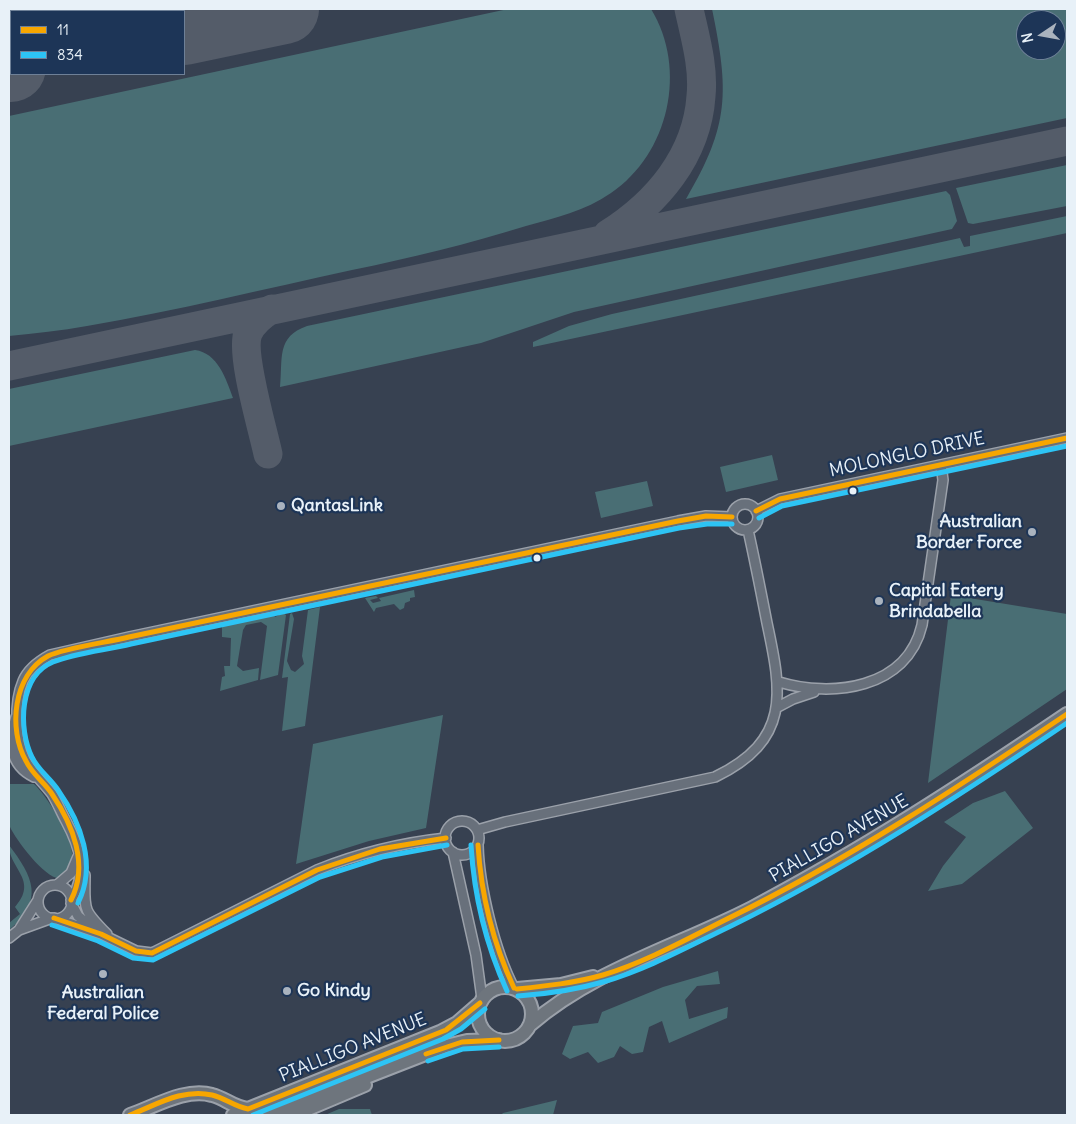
<!DOCTYPE html>
<style>
body{margin:0}
#map{position:relative;width:1076px;height:1124px;overflow:hidden;background:#374151;font-family:Delius,sans-serif}
canvas{display:block}
.frame{position:absolute;inset:0;border:10px solid #e8f1f8;pointer-events:none}
.legend{position:absolute;left:10px;top:10px;width:175px;height:65px;box-sizing:border-box;background:#1d3557;border:1px solid #6e8097;margin:0;padding:6px 9px;list-style:none;font-size:15px;color:#e8f1f8}
.legend li{display:flex;align-items:center;gap:10px;height:25px}
.legend b{width:25px;border:1px solid #6e8097}
.north{position:absolute;left:1016px;top:10px;width:50px;height:50px;box-sizing:border-box;background:#1d3557;border:1px solid #6e8097;border-radius:50%;rotate:258deg;font-size:14px;font-weight:700;line-height:20px;text-align:center;color:#e8f1f8}
.north::after{content:'';display:block;margin:auto;width:18px;height:22px;background:#aab3be;clip-path:polygon(50% 0,100% 100%,50% 72%,0 100%)}
</style>
<div id="map">
<canvas width="1076" height="1124"></canvas>
<div class="frame"></div>
<ul class="legend">
<li><b style="height:6px;background:#f7a600"></b>11</li>
<li><b style="height:6px;background:#2dc4f5"></b>834</li>
</ul>
<div class="north">N</div>
</div>
<script>
const c = document.querySelector('canvas').getContext('2d');
c.lineJoin = 'round';
function paint(path, color) { c.fillStyle = color; c.fill(path, 'evenodd'); }
function trace(path, color, width, dash) { c.strokeStyle = color; c.lineWidth = width; c.lineCap = dash ? 'butt' : 'round'; c.setLineDash(dash || []); c.stroke(path); }
function write(font, color, halo, rows, align = 'center') {
  c.font = font + ' Delius,sans-serif'; c.lineWidth = 4.5; c.setLineDash([]); c.textBaseline = 'middle'; c.strokeStyle = halo; c.fillStyle = color; for (const [text, x, y, turn = 0] of rows) {
    c.save(); c.translate(x, y); c.rotate((+turn || 0) * Math.PI / 180); c.textAlign = isNaN(turn) ? turn : align; if (halo) c.strokeText(text, 0, 0); c.fillText(text, 0, 0); c.restore();
  }
}
const green = new Path2D(`
 M 508,9 L 651,9 C 688,69 669,154 611,193 C 585,211 555,218 526,226 C 468,244 411,258 352,270 C 264,289 176,311 87,326 C 61,331 35,333 9,336 L 9,116 Z
 M 712,9 L 1067,9 L 1067,118 L 686,199 C 730,125 729,91 712,9 ZM 1026,20 L 1056,20 L 1056,50 L 1026,50 Z
 M 1067,165 L 1067,206 L 973,224 L 968,223 L 956,188 Z
 M 946,191 L 950,195 L 957,221 L 952,229 L 574,312 L 481,343 L 280,387 C 283,358 276,337 307,326 Z
 M 1067,216 L 1067,233 L 533,347 L 533,342 L 569,326 L 612,314 L 960,238 L 964,247 L 970,246 L 970,236 Z
 M 195,350 C 218,353 226,379 233,398 L 9,446 L 9,389 Z
 M 772,455 L 778,480 L 726,492 L 720,467 Z
 M 647,481 L 653,506 L 601,518 L 595,492 Z
 M 414,590 L 415,597 L 410,598 L 410,601 L 405,603 L 404,608 L 400,610 L 394,604 L 376,608 L 374,612 L 365,598 L 376,596 L 378,598 L 370,600 L 373,603 L 381,601 L 379,598 Z
 M 951,595 L 1067,614 L 1067,689 L 928,783 Z
 M 320,607 L 305,726 L 282,731 L 288,677 L 282,678 L 290,614 L 292,613 L 294,619 L 287,661 L 291,670 L 295,672 L 304,664 L 302,656 L 308,610 Z
 M 283,613 L 286,615 L 278,675 L 260,680 L 267,626 L 261,622 L 246,625 L 243,630 L 237,666 L 243,671 L 259,668 L 258,680 L 220,691 L 222,677 L 225,676 L 224,666 L 230,666 L 231,638 L 222,637 L 222,625 L 274,615 L 275,617 Z
 M 443,715 L 426,828 L 369,841 L 296,864 L 313,744 Z
 M 9,784 L 34,784 C 47,796 71,835 72,853 C 72,863 68,871 60,878 C 46,880 16,840 10,827 C 6,819 9,794 9,784 Z
 M 1005,791 L 1033,828 L 962,884 L 928,891 L 943,866 L 966,837 L 944,822 L 973,803 Z
 M 9,845 C 33,877 45,900 9,930 L 9,923 L 20,914 L 15,907 C 39,880 9,869 9,845 Z
 M 718,971 L 720,984 L 697,986 L 685,1000 L 689,1019 L 728,1007 L 727,1018 L 669,1043 L 662,1021 L 649,1027 L 643,1052 L 632,1054 L 620,1046 L 614,1057 L 598,1063 L 588,1052 L 570,1059 L 562,1054 L 573,1026 L 598,1023 L 602,1012 L 663,987 Z
 M 557,1100 L 553,1115 L 501,1115 L 503,1113 Z
 M 339,1109 L 370,1109 L 372,1115 L 325,1115 Z`);
const taxiway = new Path2D(`
 M 608,234 C 657,203 697,156 701,96 C 704,67 695,37 689,9
 M 9,366 L 1067,141
 M 268,454 C 263,430 240,353 248,333 C 253,322 262,315 272,309`);
const runway = new Path2D(`
 M 184,30 L 284,9
 M 9,67 L 11,67`);
const street = new Path2D(`
 M732 517a13 13 0 1 1 26 0a13 13 0 1 1-26 0Z
 M 756,511 L 780,499 L 1067,438
 M 779,682 C 832,698 907,689 922,625 L 943,480 L 941,465
 M 776,708 L 793,699 L 814,692
 M 16,717 C 8,740 9,765 34,777
 M445 838a17 17 0 1 1 34 0a17 17 0 1 1-34 0Z
 M 477,830 L 505,822 L 715,777 C 791,740 782,693 767,623 C 761,592 755,561 748,530
 M 478,845 C 479,886 495,952 514,988
 M 453,852 L 476,955 L 482,999
 M 85,875 C 85,909 81,908 107,934
 M 57,885 L 71,873 L 79,854
 M38 902a17 17 0 1 1 34 0a17 17 0 1 1-34 0Z
 M 71,900 C 88,873 80,847 66,821 C 61,812 57,802 52,794 C 43,782 32,773 25,760 C 15,740 14,702 23,681 C 28,669 39,661 50,655 L 129,637 L 678,521 L 706,516 L 732,517
 M 71,903 L 78,916 L 93,928
 M 54,918 L 101,934 L 136,951 L 152,953 L 317,870 C 359,853 400,843 446,838
 M 19,930 L 38,900
 M 9,938 L 19,930 L 52,918`);
const primary = new Path2D(`
 M478 1014a27 27 0 1 1 54 0a27 27 0 1 1-54 0Z
 M 517,989 L 561,985 L 593,977
 M 530,1025 C 593,970 678,946 752,908 C 862,850 965,783 1067,714
 M 130,1115 C 154,1107 186,1087 212,1095 C 225,1098 234,1108 248,1109
 M 233,1115 L 440,1032 L 457,1023 L 480,1003
 M 269,1115 L 446,1046 L 467,1041 L 499,1040
 M 294,1115 L 365,1085`);
const bus1 = new Path2D(`
 M 756,511 L 780,499 L 1067,438
 M 478,845 C 481,894 493,943 514,988
 M 71,900 C 89,865 73,825 52,794 C 44,782 32,774 26,761 C 8,729 13,675 48,656 C 64,648 109,642 129,637 L 678,521 L 706,516 L 732,517
 M 54,918 L 101,934 L 136,951 L 152,953 L 317,870 L 380,849 L 446,838
 M 517,989 C 546,986 575,983 603,975 C 646,962 687,939 727,919 C 846,861 957,788 1067,714
 M 426,1054 L 462,1042 L 499,1040
 M 130,1115 C 156,1105 183,1088 212,1095 C 225,1098 235,1107 248,1109 L 446,1030 L 480,1003`);
const bus2 = new Path2D(`
 M 759,518 L 782,506 L 1067,446
 M 471,845 C 474,896 486,945 507,991
 M 78,903 C 97,865 81,823 58,790 C 50,778 38,770 32,757 C 18,729 19,676 53,662 C 75,653 107,650 131,644 L 679,528 L 707,524 L 732,524
 M 52,925 L 98,941 L 133,958 L 153,960 L 320,877 L 382,857 L 447,845
 M 518,996 C 547,994 575,990 603,982 C 648,969 689,946 731,926 C 849,868 959,796 1067,723
 M 428,1061 L 463,1049 L 499,1047
 M 253,1115 L 443,1039 L 461,1029 L 485,1009`);
const markers = [
 [853,491,4.5,"#e8f1f8"],
 [281,506,5,"#aab3be"],
 [1032,532,5,"#aab3be"],
 [537,558,4.5,"#e8f1f8"],
 [879,601,5,"#aab3be"],
 [103,974,5,"#aab3be"],
 [287,991,5,"#aab3be"]
];
const streetNames = [
 ["MOLONGLO DRIVE",907,455,-12],
 ["PIALLIGO AVENUE",839,839,-30],
 ["PIALLIGO AVENUE",353,1048,-22]
];
const poiNames = [
 ["QantasLink",291,506],
 ["Australian",1022,522,"right"],
 ["Border Force",1022,543,"right"],
 ["Capital Eatery",889,591],
 ["Brindabella",889,612],
 ["Go Kindy",297,991],
 ["Australian",103,993,"center"],
 ["Federal Police",103,1014,"center"]
];
paint(green, '#496e74');
trace(taxiway, '#545c69', 29);
trace(runway, '#545c69', 70);
trace(street, '#9ba1aa', 12);
trace(primary, '#9ba1aa', 16);
trace(street, '#68707b', 9);
trace(primary, '#6e757d', 12);
trace(bus1, '#f7a600', 5);
trace(bus2, '#2dc4f5', 5);
for (const [x, y, r, color] of markers) { const dot = new Path2D(); dot.arc(x, y, r, 0, 2 * Math.PI); c.fillStyle = color; c.fill(dot); trace(dot, '#1d3557', 2); }
write('18px', '#e8f1f8', '#1d3557', streetNames);
write('bold 18px', '#e8f1f8', '#1d3557', poiNames, 'left');
</script>
